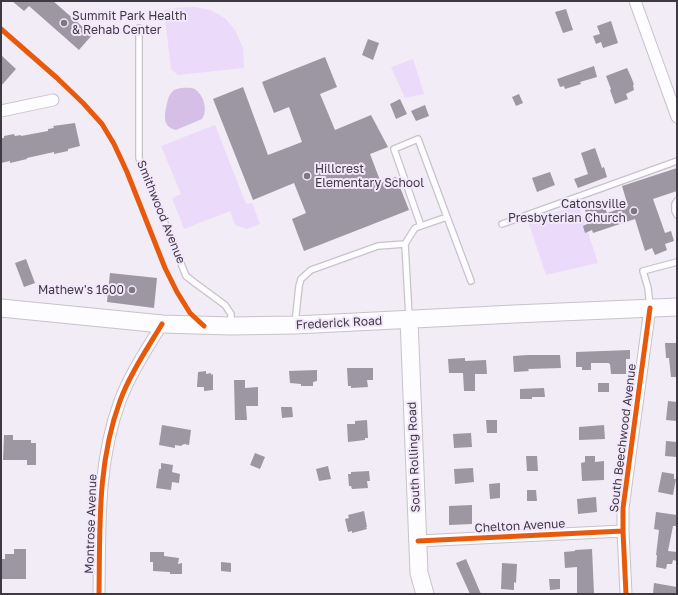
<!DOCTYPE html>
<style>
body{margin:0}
#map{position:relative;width:678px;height:595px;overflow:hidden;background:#f2ecf7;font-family:"Golos Text",sans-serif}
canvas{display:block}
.frame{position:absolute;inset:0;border:2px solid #3f3943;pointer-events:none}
</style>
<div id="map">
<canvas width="678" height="595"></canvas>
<div class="frame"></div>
</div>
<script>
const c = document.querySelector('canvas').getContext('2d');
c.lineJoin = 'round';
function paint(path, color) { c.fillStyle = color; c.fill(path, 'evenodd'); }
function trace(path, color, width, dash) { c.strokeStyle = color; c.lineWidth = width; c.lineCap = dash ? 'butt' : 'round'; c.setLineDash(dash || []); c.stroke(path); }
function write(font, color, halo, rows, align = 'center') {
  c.font = font + ' "Golos Text",sans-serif'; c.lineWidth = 4; c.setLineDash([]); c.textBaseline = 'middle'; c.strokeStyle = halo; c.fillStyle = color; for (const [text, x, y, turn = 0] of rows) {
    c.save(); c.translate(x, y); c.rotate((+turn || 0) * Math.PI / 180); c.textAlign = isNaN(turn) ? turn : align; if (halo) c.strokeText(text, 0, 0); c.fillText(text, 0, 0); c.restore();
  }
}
const green = new Path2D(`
 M 195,7 L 210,10 L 225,18 L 235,30 L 243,48 L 244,68 L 178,75 L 171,69 L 164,10 L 177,8 Z
 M 413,59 L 424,94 L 405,98 L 391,67 Z
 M 215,125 L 246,204 L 252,203 L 260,224 L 247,229 L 235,225 L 230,211 L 184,229 L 172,198 L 181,194 L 161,146 Z
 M 579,205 L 598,263 L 546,275 L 528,221 Z`);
const water = new Path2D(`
 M 181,88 C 186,88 192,87 196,90 C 204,96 208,111 202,119 L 176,130 C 161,126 165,114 167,103 C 168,99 169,95 172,92 C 175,89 177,89 181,88 Z`);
const building = new Path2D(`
 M 12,1 L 53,1 L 92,35 L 79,50 L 29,6 L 24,11 Z
 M 566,9 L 573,30 L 563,33 L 555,12 Z
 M 611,21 L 618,43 L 603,48 L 601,42 L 596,44 L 593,36 L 600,34 L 597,26 Z
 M 368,39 L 379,43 L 373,60 L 362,55 Z
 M 1,55 L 16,69 L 1,86 Z
 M 325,57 L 337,87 L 320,94 L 335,130 L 371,115 L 388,147 L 370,154 L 381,183 L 396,177 L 409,210 L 304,251 L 292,219 L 306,213 L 294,183 L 253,200 L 213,99 L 243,87 L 268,155 L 302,142 L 289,107 L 274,113 L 262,82 Z
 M 594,66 L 597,77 L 580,82 L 581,84 L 565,89 L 564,86 L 560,87 L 557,79 Z
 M 627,68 L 632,79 L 634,85 L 633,85 L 634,90 L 626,94 L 628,99 L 615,104 L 610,90 L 611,89 L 606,76 Z
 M 519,94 L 523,103 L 516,106 L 512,97 Z
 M 400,99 L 407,114 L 396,119 L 390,104 Z
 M 425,105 L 429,116 L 416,121 L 411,111 Z
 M 75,123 L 80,146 L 68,149 L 68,151 L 54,154 L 54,152 L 27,158 L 27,159 L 10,163 L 10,161 L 1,163 L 1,138 L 4,138 L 4,136 L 14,134 L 15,136 L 21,135 L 21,136 L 48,131 L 48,129 L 54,128 L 53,126 Z
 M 595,148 L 602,168 L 604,167 L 607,177 L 578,188 L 574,179 L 588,174 L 581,153 Z
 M 677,168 L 677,191 L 653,199 L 665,233 L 671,231 L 674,241 L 665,244 L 667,250 L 655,255 L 652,248 L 645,251 L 635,219 L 593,233 L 592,230 L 585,233 L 583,226 L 589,223 L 585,210 L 604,204 L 607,213 L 628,206 L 622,186 Z
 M 550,172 L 555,185 L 537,192 L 532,178 Z
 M 26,259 L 35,283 L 24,287 L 15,263 Z
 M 110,273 L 157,278 L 154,308 L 107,302 Z
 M 665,343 L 677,343 L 677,377 L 671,377 L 669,358 L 666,358 Z
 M 630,350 L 630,359 L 626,359 L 626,374 L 611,374 L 610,364 L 609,364 L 609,363 L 591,363 L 591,370 L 582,370 L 582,367 L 576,367 L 576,352 Z
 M 528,355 L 560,355 L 561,368 L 528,369 L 529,371 L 514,372 L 513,356 Z
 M 465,358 L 465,361 L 486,360 L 487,374 L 475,374 L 475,391 L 464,391 L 463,373 L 449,373 L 448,359 Z
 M 347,368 L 373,368 L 373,380 L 367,380 L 368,387 L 351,388 L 351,386 L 348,386 Z
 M 317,370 L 317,381 L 313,382 L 313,386 L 301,386 L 301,384 L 290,383 L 289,371 Z
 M 206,371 L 206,374 L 211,373 L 211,375 L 213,374 L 213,390 L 204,391 L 204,387 L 197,387 L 198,372 Z
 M 234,380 L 245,380 L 245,388 L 258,387 L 258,406 L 246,406 L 247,420 L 235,420 Z
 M 598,383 L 609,383 L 609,392 L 598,392 Z
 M 544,388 L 545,397 L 532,397 L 532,399 L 520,399 L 520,389 Z
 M 668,401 L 677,402 L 677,421 L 666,420 Z
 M 281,407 L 292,407 L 293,417 L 282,418 Z
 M 367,420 L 368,438 L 365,438 L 365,440 L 348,442 L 347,424 L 355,424 L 355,421 Z
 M 486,420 L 497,420 L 497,433 L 487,433 Z
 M 162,425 L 191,430 L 189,445 L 184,444 L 181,446 L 175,445 L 175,448 L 159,445 Z
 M 604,425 L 605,439 L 579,440 L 579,427 Z
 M 471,433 L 472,447 L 454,448 L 453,434 Z
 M 4,435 L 13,435 L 13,440 L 31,440 L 31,443 L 36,443 L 36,465 L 27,465 L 27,460 L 3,460 Z
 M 666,441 L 677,442 L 677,457 L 665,456 Z
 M 255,453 L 265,457 L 260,469 L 250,465 Z
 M 526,456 L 537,456 L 538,471 L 527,471 Z
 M 585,456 L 595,456 L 595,462 L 604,461 L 604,480 L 582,481 L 581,463 L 585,462 Z
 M 161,463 L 173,465 L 172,472 L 180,474 L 179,483 L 172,482 L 171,490 L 156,488 L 159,469 L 161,469 Z
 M 328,466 L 331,479 L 319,481 L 316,469 Z
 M 473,468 L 474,482 L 455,484 L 454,469 Z
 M 369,471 L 370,481 L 367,481 L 368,488 L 352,489 L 351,486 L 349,486 L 348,474 L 351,474 L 351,472 Z
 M 662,472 L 674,474 L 674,479 L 676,479 L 673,495 L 658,492 Z
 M 500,483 L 500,498 L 490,499 L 489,484 Z
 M 527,490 L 536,490 L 537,501 L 527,501 Z
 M 596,497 L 597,512 L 578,514 L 577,499 Z
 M 472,505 L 472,524 L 449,525 L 449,506 Z
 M 364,511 L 367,527 L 366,527 L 367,529 L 352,533 L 352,531 L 348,532 L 345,519 L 349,518 L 348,515 Z
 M 656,512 L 677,515 L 677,526 L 673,526 L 668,551 L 677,552 L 677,561 L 673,560 L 672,564 L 667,564 L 666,569 L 656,567 L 657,555 L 656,555 L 659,530 L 654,529 Z
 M 14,549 L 26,549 L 26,579 L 1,579 L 1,559 L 5,559 L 5,554 L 14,554 Z
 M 592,549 L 594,593 L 593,594 L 577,594 L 577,567 L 565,568 L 564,552 L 575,551 L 575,550 Z
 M 150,552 L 164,552 L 164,556 L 179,558 L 178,564 L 182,563 L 182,574 L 170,574 L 170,572 L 153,571 L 153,562 L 150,562 Z
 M 466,559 L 481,594 L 470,594 L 456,563 Z
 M 221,562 L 231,563 L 231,572 L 221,571 Z
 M 502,563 L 517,564 L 516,583 L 514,582 L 514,590 L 501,589 Z
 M 549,579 L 560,579 L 560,589 L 550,590 Z
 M 654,583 L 677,587 L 677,594 L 653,594 Z`);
const lane = new Path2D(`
 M 139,28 L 139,158 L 186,276 L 195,283 L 225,305 L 231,314 L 231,324
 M 677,201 L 675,204 L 675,211 L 677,215
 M 502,224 L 677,161
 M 421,226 L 394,149 L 418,139 L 447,217
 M 405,244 L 415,228 L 447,217 L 471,281
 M 650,306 L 648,288 L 643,271 L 677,262
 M 295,324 L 299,286 L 301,279 L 311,270 L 378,246 L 405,244 L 409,317`);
const street = new Path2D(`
 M 635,1 L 677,117
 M 1,111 L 53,100
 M 418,541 L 623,531
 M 99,594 C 100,529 97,463 120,401 C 130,374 147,349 162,324
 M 626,594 L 623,531 L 623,508 L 650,308`);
const primary = new Path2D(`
 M 1,308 L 162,324 L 231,326 L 295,325 L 514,314 L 677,307
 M 409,319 L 419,573 L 425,594`);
const cycleway = new Path2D(`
 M 1,29 L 57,78 L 83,103 L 102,124 L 114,144 L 127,172 L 165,268 L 177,292 L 190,313 L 204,326
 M 418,541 L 623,531
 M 99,594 C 100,529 97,463 120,401 C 130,374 147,349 162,324
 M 626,594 L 623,531 L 623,508 L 650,308`);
const markers = [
 [64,23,4,"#7e7882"],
 [307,176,4,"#7e7882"],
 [634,211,4,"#7e7882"],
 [132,290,4,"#7e7882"]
];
const poiNames = [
 ["Summit Park Health",72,16],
 ["& Rehab Center",72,30],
 ["Hillcrest",315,169],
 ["Elementary School",315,183],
 ["Catonsville",626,204,"right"],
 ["Presbyterian Church",626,218,"right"],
 ["Mathew's 1600",124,290,"right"]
];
const streetNames = [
 ["Smithwood Avenue",161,212,68],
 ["Frederick Road",339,323,-3],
 ["South Beechwood Avenue",623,438,-83],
 ["South Rolling Road",414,457,-92],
 ["Montrose Avenue",91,524,-88],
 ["Chelton Avenue",520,526,-3]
];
paint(green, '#ebdaf9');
paint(water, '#d5bfe6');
paint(building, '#9d96a3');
trace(lane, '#c7c2cc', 8);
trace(street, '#c7c2cc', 13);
trace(primary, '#c7c2cc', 19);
trace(lane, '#fdfcfe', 5.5);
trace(street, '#fdfcfe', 11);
trace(primary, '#fdfcfe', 17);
trace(cycleway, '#e8590c', 5);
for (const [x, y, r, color] of markers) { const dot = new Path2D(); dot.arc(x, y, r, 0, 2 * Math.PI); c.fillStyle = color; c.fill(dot); trace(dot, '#f3e7fc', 1.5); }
write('12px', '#3f3943', '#f3e7fc', poiNames, 'left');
write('12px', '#3f3943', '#f3e7fc', streetNames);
</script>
